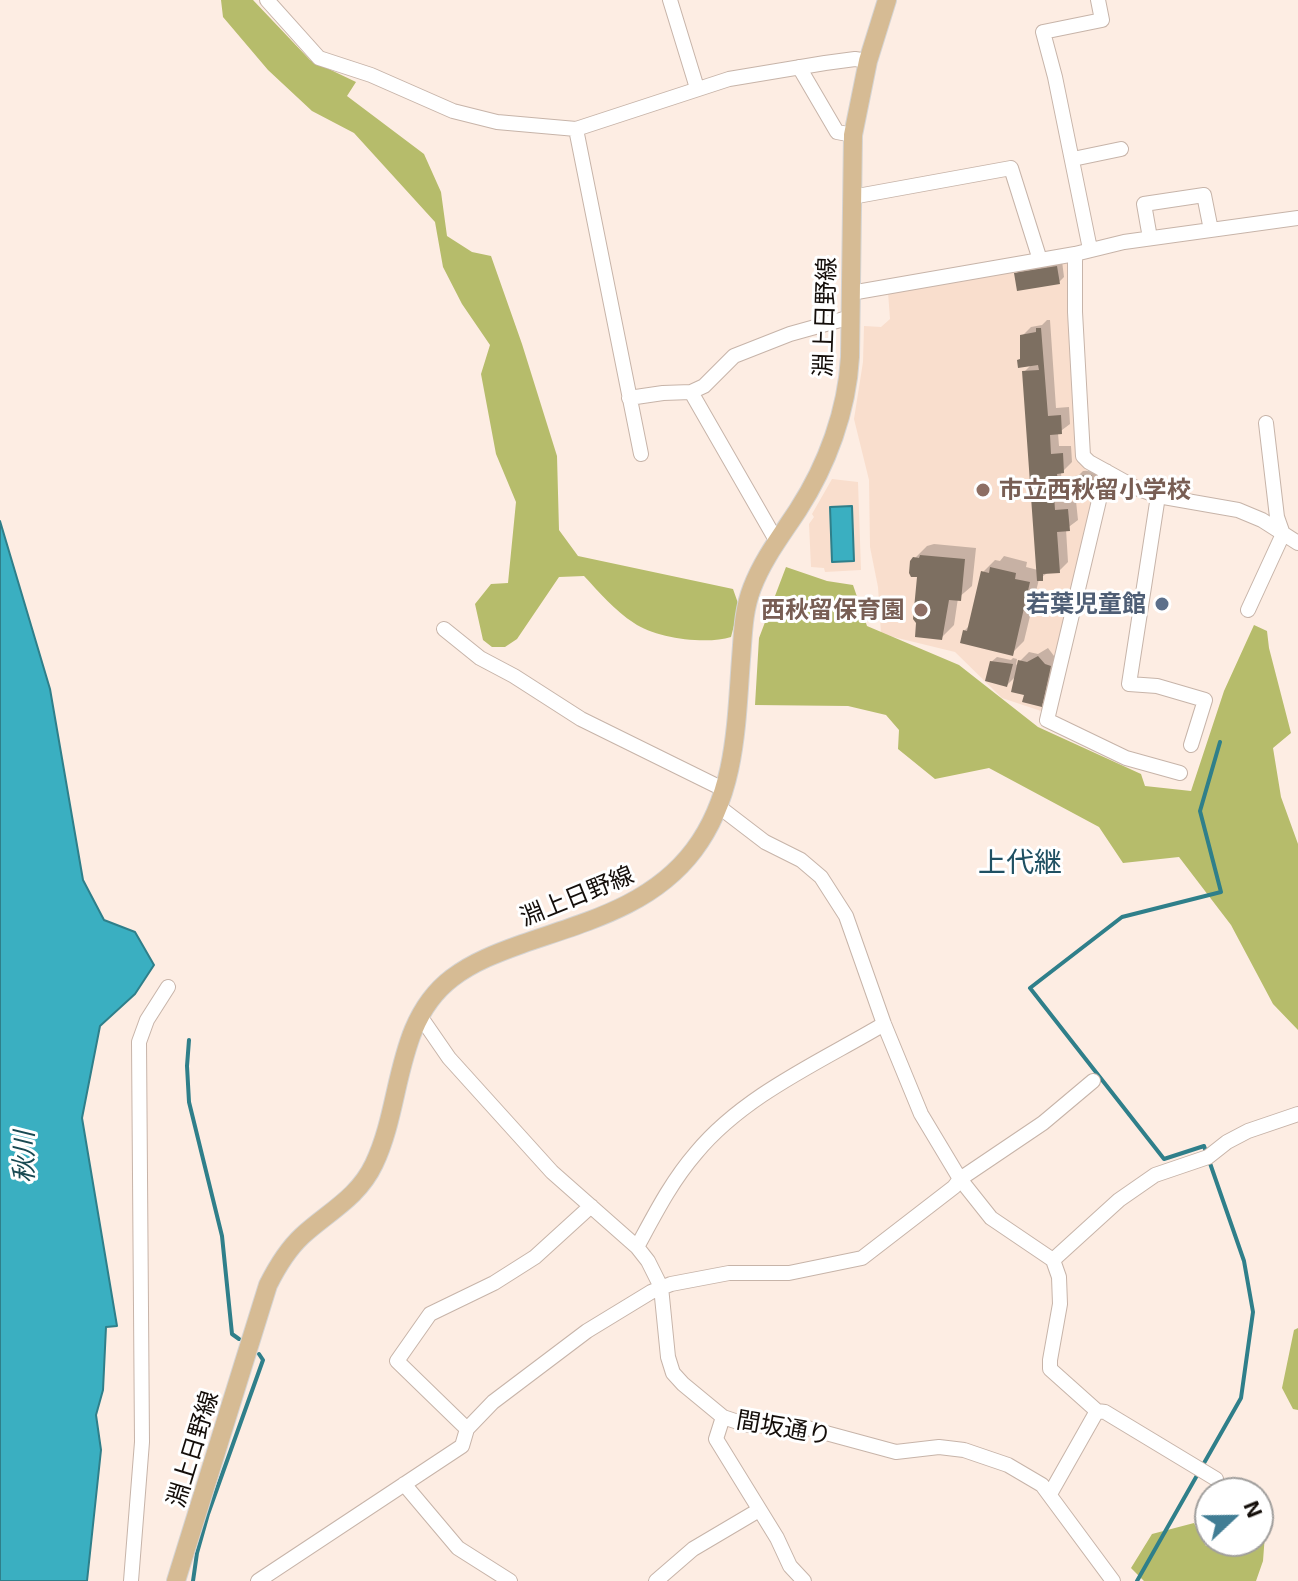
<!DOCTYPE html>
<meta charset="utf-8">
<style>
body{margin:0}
#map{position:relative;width:1298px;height:1581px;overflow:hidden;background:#fdede3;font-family:"Exo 2",sans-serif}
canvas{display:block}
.north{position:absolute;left:1194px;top:1477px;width:80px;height:80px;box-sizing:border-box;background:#fff;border:2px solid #a19f9d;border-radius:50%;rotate:68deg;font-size:22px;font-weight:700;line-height:32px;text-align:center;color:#140e0a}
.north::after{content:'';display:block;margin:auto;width:28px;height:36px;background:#417d94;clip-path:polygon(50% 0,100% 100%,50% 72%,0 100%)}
</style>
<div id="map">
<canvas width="1298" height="1581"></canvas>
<div class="north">N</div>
</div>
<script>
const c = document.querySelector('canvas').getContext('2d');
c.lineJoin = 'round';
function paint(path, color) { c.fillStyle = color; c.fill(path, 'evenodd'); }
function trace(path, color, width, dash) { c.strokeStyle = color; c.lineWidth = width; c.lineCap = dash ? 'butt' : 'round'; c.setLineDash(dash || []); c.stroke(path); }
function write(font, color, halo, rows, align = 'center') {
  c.font = font + ' "Exo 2","Noto Sans JP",sans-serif'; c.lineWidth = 6; c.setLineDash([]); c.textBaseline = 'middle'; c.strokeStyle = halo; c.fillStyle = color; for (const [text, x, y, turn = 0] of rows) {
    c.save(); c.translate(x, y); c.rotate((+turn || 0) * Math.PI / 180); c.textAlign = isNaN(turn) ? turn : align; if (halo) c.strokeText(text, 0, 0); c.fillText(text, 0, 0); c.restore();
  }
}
const built = new Path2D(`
 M 1065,262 L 1072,269 L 1078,459 L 1087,471 L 1100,476 L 1044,712 L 1002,698 L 955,652 L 881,634 L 878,587 L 870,547 L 869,480 L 854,419 L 863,362 L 864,326 L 881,327 L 890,319 L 888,292 Z
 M 832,479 L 858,482 L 861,570 L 825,572 L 824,568 L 811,567 L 809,524 L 814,517 L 812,514 Z`);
const forest = new Path2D(`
 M 221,0 L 253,0 L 310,60 L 356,82 L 347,96 L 424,154 L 441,192 L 447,236 L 472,252 L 491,256 L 522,344 L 557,456 L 559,530 L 578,556 L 733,589 L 739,606 L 731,637 C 706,645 655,638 634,623 C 615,611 599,592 584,576 L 559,577 L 517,639 L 505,647 L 492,647 L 483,640 L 475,604 L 491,584 L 508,583 L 516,502 L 496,454 L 481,374 L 490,345 L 462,304 L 443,267 L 435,222 L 354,133 L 312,111 L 268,70 L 223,17 Z
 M 786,567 L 827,581 L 853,585 L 867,626 L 959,665 L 1038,727 L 1141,774 L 1145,786 L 1191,791 L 1224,691 L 1254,625 L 1267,631 L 1269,648 L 1291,733 L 1273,748 L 1281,797 L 1298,844 L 1298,1030 L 1273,1004 L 1231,925 L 1179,857 L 1123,863 L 1099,827 L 989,768 L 935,779 L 898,749 L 899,730 L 886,715 L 848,706 L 755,705 L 759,638 Z
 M 1298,1328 L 1298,1410 L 1293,1409 L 1282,1388 L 1294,1330 Z
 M 1267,1507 L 1263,1561 L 1256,1581 L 1144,1581 L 1131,1568 L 1152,1534 L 1194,1523 L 1206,1546 L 1214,1541 L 1258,1541 L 1258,1512 Z`);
const water = new Path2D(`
 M 852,506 L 854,561 L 832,562 L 830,507 Z
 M 0,521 L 50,689 L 83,880 L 104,920 L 135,932 L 154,965 L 135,994 L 100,1026 L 82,1118 L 117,1326 L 106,1327 L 103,1390 L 96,1415 L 101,1450 L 87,1581 L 0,1581 Z`);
const shadow = new Path2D(`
 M 1062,261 L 1064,277 L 1059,282 L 1016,274 L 1021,268 Z
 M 1047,320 L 1050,320 L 1056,408 L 1069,407 L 1070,424 L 1058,433 L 1059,446 L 1071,446 L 1072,462 L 1061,473 L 1064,502 L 1076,501 L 1078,520 L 1066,529 L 1068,562 L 1059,571 L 1050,571 L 1039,579 L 1024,641 L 1012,653 L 964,631 L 971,624 L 983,572 L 995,560 L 1000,561 L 1004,556 L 1027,562 L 1026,567 L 1038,570 L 1024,372 L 1032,364 L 1022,357 L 1022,336 L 1031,327 L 1042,325 Z
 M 1096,470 L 1098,486 L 1092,492 L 1077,477 L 1083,471 Z
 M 934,544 L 976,548 L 972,586 L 958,598 L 954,625 L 941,638 L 912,561 L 927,546 Z
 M 1048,648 L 1054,656 L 1059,657 L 1050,696 L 1041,704 L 1026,694 L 1017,675 L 1007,685 L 991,662 L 997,657 L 1011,660 L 1013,658 L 1017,659 L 1016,665 L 1029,652 L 1038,654 Z`);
const stream = new Path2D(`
 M 189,1040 L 187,1066 L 189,1102 L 222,1236 L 232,1334 L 239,1339
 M 193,1581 L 197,1553 L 208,1514 L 263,1360 L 259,1354
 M 1137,1581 L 1241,1398 L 1253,1312 L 1244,1261 L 1204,1146 L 1164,1159 L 1030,988 L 1122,917 L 1221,892 L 1200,811 L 1220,742`);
const building = new Path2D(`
 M 1057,266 L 1060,284 L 1017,291 L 1014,273 Z
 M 1036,328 L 1041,328 L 1048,416 L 1061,415 L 1062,434 L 1050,435 L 1051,454 L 1063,453 L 1064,473 L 1057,474 L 1058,480 L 1053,480 L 1055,510 L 1068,509 L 1070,531 L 1057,532 L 1060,573 L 1043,574 L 1043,581 L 1037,581 L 1022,371 L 1039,370 L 1038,365 L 1018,368 L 1017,360 L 1020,359 L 1020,335 L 1036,332 Z
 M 1092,475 L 1093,494 L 1077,495 L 1075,476 Z
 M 920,555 L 965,559 L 961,601 L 949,600 L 942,640 L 915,637 L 916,623 L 913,619 L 917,577 L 911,577 L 909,573 L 910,561 L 913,557 L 919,558 Z
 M 990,567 L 1016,573 L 1015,579 L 1030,582 L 1013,656 L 960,643 L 963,630 L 967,631 L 981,571 L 989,573 Z
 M 1038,656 L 1045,664 L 1051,666 L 1042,707 L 1022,702 L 1024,695 L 1011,692 L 1018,660 L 1027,662 Z
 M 990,661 L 1013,664 L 1007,687 L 985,681 Z`);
const minor = new Path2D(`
 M 267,0 L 319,58 L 371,75 L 453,111 L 497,122 L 576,129 L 729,79 L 825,63 L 855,59 L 868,61
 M 670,0 L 697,88
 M 799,67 L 837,132 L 853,135
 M 576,129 L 641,454
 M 1073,159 L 1121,149
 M 852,197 L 1011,168 L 1040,260
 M 1150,238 L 1144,204 L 1204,195 L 1211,230
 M 1090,249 L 1055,77 L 1043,32 L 1102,20 L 1098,0
 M 1075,254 L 1075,312 L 1083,456 L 1089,462 L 1136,488 L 1158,496 L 1238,510 L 1262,520 L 1298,543
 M 851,293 L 1075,254 L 1124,242 L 1298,218
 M 691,392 L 776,540
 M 629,398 L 663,393 L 691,392 L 704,386 L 734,356 L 790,334 L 851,317
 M 1106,471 L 1047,720 L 1126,758 L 1180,773
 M 1158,496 L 1129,684 L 1157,686 L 1205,700 L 1191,745
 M 1248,610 L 1283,534 L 1277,517 L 1266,423
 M 444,629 L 480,658 L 514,676 L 581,719 L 725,790
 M 718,806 L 765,842 L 801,860 L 821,877 L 846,916 L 884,1024 L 921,1114 L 960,1179 L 991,1218 L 1053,1260 L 1059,1277 L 1060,1304 L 1050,1360 L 1050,1369 L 1097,1411 L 1105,1412 L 1216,1479
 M 420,1016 L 449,1058 L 552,1172 L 637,1247 L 648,1261 L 661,1287 L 668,1357 L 673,1373 L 683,1384 L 723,1417 L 747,1425 L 800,1426 L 896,1452 L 939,1447 L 964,1450 L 1008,1465 L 1042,1485 L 1113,1581
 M 637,1247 C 655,1214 671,1182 696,1153 C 744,1095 820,1062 884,1024
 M 1053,1260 L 1119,1200 L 1155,1175 L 1208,1157 L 1227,1142 L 1248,1131 L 1298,1114
 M 723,1417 L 716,1439 L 777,1538 L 790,1566 L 804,1581
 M 467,1429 L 397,1361 L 430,1314 L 494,1283 L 535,1257 L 591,1206
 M 404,1484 L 458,1548 L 510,1581
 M 1050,1494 L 1097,1411
 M 131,1581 L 142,1442 L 139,1042 L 147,1020 L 168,987
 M 258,1581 L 462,1446 L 467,1429 L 493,1402 L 587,1331 L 651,1292 L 671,1284 L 729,1273 L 789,1273 L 862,1258 L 954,1187 L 960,1179 L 1043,1123 L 1093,1081
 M 656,1581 L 693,1549 L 759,1510`);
const major = new Path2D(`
 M 176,1581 L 268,1285 C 277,1267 287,1250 302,1236 C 328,1212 358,1198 374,1164 C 403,1104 394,1022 452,978 C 473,962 497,953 522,944 C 585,922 652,906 694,850 C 736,794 736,726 741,659 C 743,635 743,611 752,588 C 763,559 781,536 798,510 C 827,465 847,411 850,357 L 853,135 L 868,61 L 887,0`);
const markers = [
 [983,490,8,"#8d6e63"],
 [1162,604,8,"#5c6f8a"],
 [921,610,8,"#8d6e63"]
];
const streetNames = [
 ["淵上日野線",825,317,-88],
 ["淵上日野線",577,896,-22],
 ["間坂通り",784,1428,10],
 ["淵上日野線",193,1449,-73]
];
const educationNames = [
 ["市立西秋留小学校",999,490],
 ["西秋留保育園",905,610,"right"]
];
const serviceNames = [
 ["若葉児童館",1146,604]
];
const waterNames = [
 ["秋川",24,1157,-90]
];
const quarterNames = [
 ["上代継",1020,863]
];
paint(built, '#f9decd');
paint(forest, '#b6bc6b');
paint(water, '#3aafc1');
trace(water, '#2f7f8a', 2);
paint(shadow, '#0003');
trace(stream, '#2f7f8a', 4);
paint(building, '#7d6f61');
trace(minor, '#c7b4a9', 16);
trace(major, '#d5d4d3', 20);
trace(minor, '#fff', 14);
trace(major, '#d6bb94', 18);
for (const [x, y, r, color] of markers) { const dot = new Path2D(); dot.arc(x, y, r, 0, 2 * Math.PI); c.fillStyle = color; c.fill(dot); trace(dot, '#fff', 3); }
write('24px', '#140e0a', '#fff', streetNames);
write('bold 24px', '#785e54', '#fff', educationNames, 'left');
write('bold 24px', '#4e5e75', '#fff', serviceNames, 'right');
write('italic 26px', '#184952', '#fff', waterNames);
write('28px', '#1f5062', '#fff', quarterNames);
</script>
